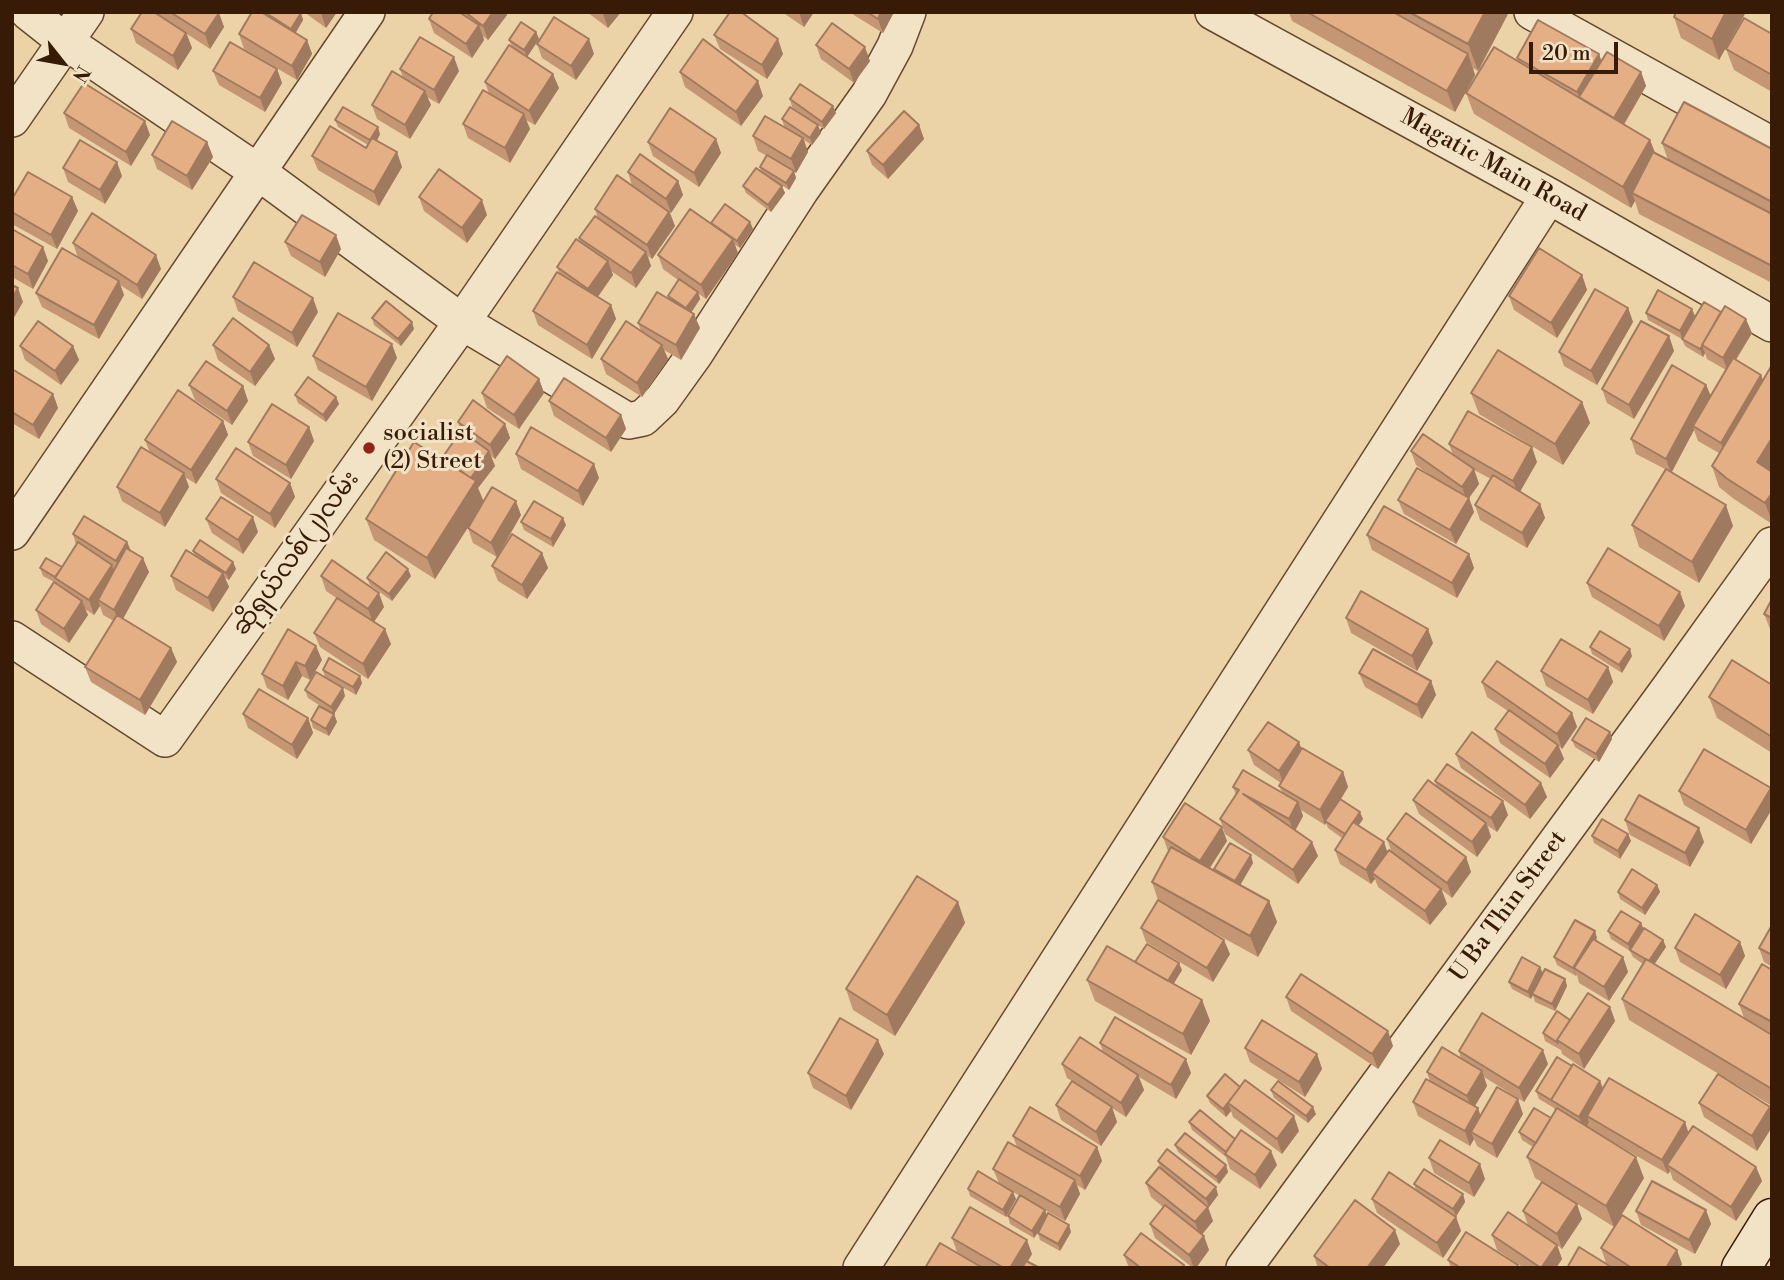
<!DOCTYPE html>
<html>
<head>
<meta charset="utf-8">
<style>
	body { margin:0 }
	#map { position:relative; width:1784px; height:1280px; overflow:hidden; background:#ebd3a7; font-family:"Libre Bodoni",serif }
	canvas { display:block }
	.frame { position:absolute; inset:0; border:14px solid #381b06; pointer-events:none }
	.north { position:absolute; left:28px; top:28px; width:70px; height:70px; -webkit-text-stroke:5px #f2e2c6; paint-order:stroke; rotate:121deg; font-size:19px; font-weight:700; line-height:28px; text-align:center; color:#381b06 }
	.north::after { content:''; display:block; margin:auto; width:24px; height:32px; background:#381b06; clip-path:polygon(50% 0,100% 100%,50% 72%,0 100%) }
	.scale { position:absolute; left:1529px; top:42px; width:89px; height:32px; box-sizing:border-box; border:4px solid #381b06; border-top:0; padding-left:9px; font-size:21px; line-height:24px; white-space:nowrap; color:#381b06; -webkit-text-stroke:5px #f2e2c6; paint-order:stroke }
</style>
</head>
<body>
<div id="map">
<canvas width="1784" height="1280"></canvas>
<div class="frame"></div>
<div class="north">N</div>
<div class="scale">20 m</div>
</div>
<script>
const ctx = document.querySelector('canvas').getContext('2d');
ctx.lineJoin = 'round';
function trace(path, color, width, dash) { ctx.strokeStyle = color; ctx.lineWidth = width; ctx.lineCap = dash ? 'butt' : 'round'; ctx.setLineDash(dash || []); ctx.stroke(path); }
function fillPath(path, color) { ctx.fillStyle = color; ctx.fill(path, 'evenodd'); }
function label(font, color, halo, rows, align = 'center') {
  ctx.font = font + ' "Libre Bodoni","Noto Sans Myanmar",serif'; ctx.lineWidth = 6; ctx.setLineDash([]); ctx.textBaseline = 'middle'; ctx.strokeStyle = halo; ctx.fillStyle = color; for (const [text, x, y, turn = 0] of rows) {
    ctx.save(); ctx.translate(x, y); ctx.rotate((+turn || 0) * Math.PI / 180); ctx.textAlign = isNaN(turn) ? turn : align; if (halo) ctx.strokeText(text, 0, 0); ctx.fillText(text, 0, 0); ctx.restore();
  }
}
const street = new Path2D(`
	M28,12L66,42L258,172L462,322L628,421L643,418L662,400L695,354L801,190L869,94L895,46L908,12
	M1213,12L1549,196L1772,324
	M1532,12L1772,145
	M12,119L86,12
	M12,532L367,12
	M12,639L165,739L462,322L675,12
	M861,1268L1549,196
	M1244,1268L1667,691L1772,545`);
const secondary = new Path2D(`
	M1741,1268L1772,1218`);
trace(street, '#65492e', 38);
trace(secondary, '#381b06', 41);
trace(street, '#f2e2c6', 35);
trace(secondary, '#f2e2c6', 38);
fillPath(new Path2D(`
	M142,12H218L224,27L210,49L187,34L192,48L178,70L136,43L131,29Z
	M304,12H337L326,28Z
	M433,12H506L507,15L488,40L483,36L484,40L472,58L434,33L429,19Z
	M587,12H621L608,28Z
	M782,12H814L804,27Z
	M849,12H894L883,33Z
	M1289,12H1509L1478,71L1473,68L1475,75L1455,112L1292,21Z
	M1676,12H1746L1719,60L1681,38L1674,17Z
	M266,13H301L303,20L295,33L307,40L312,54L297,80L244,49L239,34L266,16Z
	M536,32L539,39L527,57L559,88L535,125L526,120L530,129L510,163L468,138L463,124L489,94L485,82L512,47L509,40Z
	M1772,34V92L1734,70L1726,49Z
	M714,35L783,54L767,79L720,49Z
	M537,44L594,54L576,80L542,58Z
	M816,45L870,61L854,83L821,59Z
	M1599,54L1601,61L1641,72L1646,86L1624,125L1650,140L1655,153L1668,160L1662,143L1772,149V283L1639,214L1635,201L1631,208L1474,114L1466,93L1518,62L1517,58Z
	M277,69L282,83L265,112L219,85L213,71Z
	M400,69L459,71L439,104L427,97L431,105L410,139L377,119L372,105L403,78Z
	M680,72L763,96L741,126L685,87Z
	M790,99L836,113L824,129L792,107Z
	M64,113L150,135L131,166L69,128Z
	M782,119L821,133L812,145L804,140L808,152L796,173L794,172L796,178L789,190L780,184L785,193L771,212L746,193L743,186L761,172L760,167L767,156L758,151L753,136L784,126Z
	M335,120L380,134L377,141L402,167L379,206L318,170L312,156L366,148L368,145L338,127Z
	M919,125L924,139L888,179L872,165L867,151Z
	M716,139L721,153L699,187L653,156L648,142Z
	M207,142L213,157L192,190L157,169L152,155Z
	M63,168L122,176L105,204L68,182Z
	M628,172L678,181L683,195L671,213L670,212L675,226L652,259L648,256L651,266L636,288L611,271L613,275L598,297L611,305L616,319L592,359L538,325L533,311L559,273L557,267L581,242L579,238L598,219L595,209L632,186Z
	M72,197L78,211L57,249L12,224V199Z
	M419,197L487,215L467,243L424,211Z
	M750,222L753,229L740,248L734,244L738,253L706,299L699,294L700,299L691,312L700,328L681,360L664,350L668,359L642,397L606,374L601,359L641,331L638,323L669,299L668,296L678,280L663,269L658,255L712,225L711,223Z
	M12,229L43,247L48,261L33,289L12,277Z
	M285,242L341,249L325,277L291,256Z
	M73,243L161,269L142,299L120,285L124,295L99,339L42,307L36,293L78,258Z
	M1582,275L1587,290L1557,338L1514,310L1509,296Z
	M233,297L318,312L297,347L238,311Z
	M1628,308L1633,322L1597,385L1564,366L1559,352Z
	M1646,313L1695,316L1683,338L1752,333L1736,360L1761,375L1763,380L1772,365V524L1734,499L1719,487L1712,466L1719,453L1698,441L1694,430L1672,472L1733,526L1699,583L1639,547L1632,525L1665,469L1636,454L1631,439L1706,385L1711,396L1726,370L1707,359L1705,353L1703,357L1685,346L1682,339L1648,320Z
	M372,318L414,329L401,346L374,325Z
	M1669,336L1674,351L1634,419L1607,403L1602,389Z
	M213,345H269L275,359L255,386L218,360Z
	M20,346H73L79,360L61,385L25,360Z
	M313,356L397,358L372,401L318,370Z
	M12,369L53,394L58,408L39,439L12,423Z
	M539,379L544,393L519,429L487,408L482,393Z
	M189,385L243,386L248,401L232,425L195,400Z
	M1471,393L1582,402L1590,423L1563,465L1479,414Z
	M295,395L336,397L339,404L326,422L298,403Z
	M549,401L621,415L626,429L611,452L554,416Z
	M223,421L228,435L196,484L185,477L189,487L165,527L122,501L117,487L150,453L145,440Z
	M458,422L505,424L510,438L495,459L491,456L495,466L478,488L483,502L521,515L497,557L473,543L468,528L474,518L435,579L374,540L366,519L443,461L442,458L461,432Z
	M309,427L314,441L291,479L253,456L248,442Z
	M1449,444L1537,462L1520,492L1540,504L1545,518L1527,548L1480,520L1475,505L1491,479L1474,470L1479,484L1469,498L1474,512L1456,544L1404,514L1398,500L1430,475L1416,465L1411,451L1453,455Z
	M516,454L599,478L583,506L521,469Z
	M216,479L290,483L295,497L275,528L221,493Z
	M206,519L258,532L243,554L212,533Z
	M521,522L566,525L553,547L524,530Z
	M73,534L127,542L131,551L149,572L123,619L171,648L177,662L145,715L91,682L85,667L114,621L103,615L100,606L94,615L85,609L88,615L69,643L41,624L36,610L54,582L43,576L40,568L62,567L76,545Z
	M1367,535L1469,554L1474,568L1457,598L1372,550Z
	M193,551L233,562L236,569L229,580L225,578L229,587L213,612L176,590L171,576L195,556Z
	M542,553L548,568L527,599L498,581L492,566Z
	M321,576L384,607L374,622L391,644L368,679L320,647L314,633L338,599L326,591Z
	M411,576L392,601L370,585L367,578Z
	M1587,583L1685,606L1664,641L1592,597Z
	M1772,599V634L1764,614Z
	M1346,618L1433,643L1417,671L1351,633Z
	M288,629L322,660L310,680L302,676L288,700L267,688L262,674Z
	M1590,647L1632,656L1622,673L1592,654Z
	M1608,667L1613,682L1593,714L1546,686L1541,671Z
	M323,670L362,683L356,695L325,677Z
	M1359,673L1431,681L1436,695L1422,719L1365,687Z
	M1482,682L1572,713L1577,727L1562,749L1559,746L1564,759L1550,778L1500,743L1495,729L1508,711L1487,697Z
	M1772,685V753L1717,718L1709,697Z
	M305,690L345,696L334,714L337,722L329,736L313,728L311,720L333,714L308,698Z
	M243,714L308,718L313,733L297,759L248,728Z
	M1610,732L1612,739L1599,762L1575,747L1572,740Z
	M1299,742L1301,749L1343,772L1348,787L1341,799L1363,819L1358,826L1384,842L1387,852L1392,853L1387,839L1466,857L1471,872L1452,898L1442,890L1447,904L1430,925L1378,887L1375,879L1371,884L1340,864L1335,850L1342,838L1328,828L1326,823L1325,825L1301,810L1303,816L1295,830L1318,856L1298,884L1225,834L1220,819L1236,795L1233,787L1282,792L1279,786L1281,783L1254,765L1248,750Z
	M1456,754L1541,783L1547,797L1530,819L1461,768Z
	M1435,781L1508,815L1497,832L1488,826L1491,837L1477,857L1419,814L1413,800L1437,787Z
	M1771,788L1772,809L1751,844L1684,805L1679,791Z
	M1625,820L1704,842L1690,867L1630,835Z
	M1628,834L1631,841L1620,859L1594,843L1592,836Z
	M1163,837L1227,841L1210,868L1215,871L1214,869L1253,863L1240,885L1269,901L1277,922L1258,957L1200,925L1230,954L1213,982L1146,942L1141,928L1158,900L1152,882L1168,851Z
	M1657,885L1660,892L1645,915L1620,899L1618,892Z
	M958,902L965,923L895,1036L853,1010L846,989Z
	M1772,925V967L1764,962L1759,948Z
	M1643,929L1663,940L1666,947L1654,965L1772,1035V1106L1629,1020L1622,999L1643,964L1633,957L1630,951L1611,939L1608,931Z
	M1597,938L1596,940L1623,957L1628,972L1609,1001L1579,983L1577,975L1576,976L1557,965L1554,957Z
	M1740,942L1745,956L1726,989L1680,962L1675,948Z
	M1135,962L1182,970L1173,984L1202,1000L1210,1021L1191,1055L1095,1001L1087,980Z
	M1540,967L1543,974L1565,979L1567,986L1555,1011L1535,1002L1533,995L1531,999L1512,989L1509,982Z
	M1772,970V1034L1744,1018L1739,1004Z
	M1286,997L1393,1046L1378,1069L1291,1011Z
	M1610,1007L1615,1021L1584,1069L1562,1054L1561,1050L1545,1041L1543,1033L1570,1020Z
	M1100,1043L1191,1073L1176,1099L1139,1077L1144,1090L1126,1117L1112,1108L1117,1122L1101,1146L1061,1120L1056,1105L1072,1081L1067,1078L1062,1064L1103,1052Z
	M1245,1048L1317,1054L1322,1069L1305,1097L1250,1062Z
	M1459,1051L1548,1064L1524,1102L1484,1077L1487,1086L1474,1106L1481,1116L1523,1114L1497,1158L1477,1146L1474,1139L1470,1146L1418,1116L1413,1102L1430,1082L1427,1072L1461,1059Z
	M884,1054L851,1110L813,1088L808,1073Z
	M1240,1087L1299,1131L1282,1154L1233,1117L1231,1111L1226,1117L1210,1103L1207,1096Z
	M1603,1088L1756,1167L1762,1181L1736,1221L1673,1180L1670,1171L1668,1174L1611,1141L1644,1178L1614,1227L1560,1193L1582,1219L1562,1249L1557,1245L1562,1259L1556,1268H1524L1497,1250L1492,1235L1528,1225L1523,1211L1542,1182L1535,1178L1527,1157L1533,1147L1522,1140L1519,1132L1551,1118L1555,1112L1554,1108L1539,1099L1536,1091Z
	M1271,1090L1316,1114L1308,1123L1274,1098Z
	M1699,1103L1770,1107L1772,1112V1127L1757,1151L1704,1117Z
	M1189,1122L1235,1139L1277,1165L1260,1189L1230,1169L1226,1157L1192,1130Z
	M1013,1136L1097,1147L1102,1161L1085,1190L1077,1185L1080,1194L1065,1221L1034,1204L1045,1210L1047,1216L1071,1232L1060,1251L1040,1240L1038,1233L1034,1238L1010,1224L1008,1216L1020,1196L1001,1185L1016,1199L1006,1217L970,1196L968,1189L999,1183L993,1169L1017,1147Z
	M1175,1145L1226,1165L1228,1172L1219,1184L1178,1152Z
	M1429,1158L1485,1179L1474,1197L1434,1173Z
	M1158,1161L1218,1195L1209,1207L1178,1182L1213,1221L1202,1234L1209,1250L1196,1268H1193L1155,1238L1150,1224L1163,1207L1151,1197L1146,1183L1160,1167Z
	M1414,1184L1463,1194L1465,1202L1456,1217L1461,1231L1443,1258L1377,1213L1372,1199L1416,1190Z
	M1706,1210L1711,1224L1695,1254L1641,1225L1636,1211Z
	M952,1238L1032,1254L1028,1261L1040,1268H984L957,1252Z
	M1400,1244L1383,1268H1318L1314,1256Z
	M1601,1248L1682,1264L1680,1268H1614L1606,1263Z
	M1124,1255L1184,1265L1185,1268H1129Z
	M1448,1260L1518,1265L1519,1268H1451Z`), '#c59673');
fillPath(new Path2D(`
	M322,12H337L326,28L321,13Z
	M493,12H506L507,15L488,40L483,26Z
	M605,12H621L608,28L603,14Z
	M799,12H814L804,27Z
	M881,12H894L883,33L878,19Z
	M1485,12H1509L1478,71L1468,44Z
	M1726,12H1746L1719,60L1712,39Z
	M219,13L224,27L210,49L205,34Z
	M301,13L303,20L294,36L291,29Z
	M479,25L484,40L472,58L466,44Z
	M536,32L539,39L527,57L524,50Z
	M186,33L192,48L178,70L173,56Z
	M589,39L594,54L576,80L571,66Z
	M778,39L783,54L767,79L762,65Z
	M307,40L312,54L297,80L292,66Z
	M865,47L870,61L854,83L849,69Z
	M1468,54L1475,75L1455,112L1447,91Z
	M1599,54L1604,68L1579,97L1577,92Z
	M454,57L459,71L439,104L434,90Z
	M277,69L282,83L265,112L260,98Z
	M1641,72L1646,86L1619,132L1614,118Z
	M553,74L559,88L535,125L529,111Z
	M758,81L763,96L741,126L736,112Z
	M425,91L431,105L410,139L405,125Z
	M833,106L836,113L824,129L822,122Z
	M524,114L530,129L510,163L505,148Z
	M145,121L150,135L131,166L126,152Z
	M818,125L821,133L812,145L810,138Z
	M919,125L924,139L888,179L883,165Z
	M378,127L380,134L373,148L370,140Z
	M803,138L808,152L796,173L791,159Z
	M716,139L721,153L699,187L694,173Z
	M1650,140L1658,161L1632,193L1635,201L1631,208L1623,187Z
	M207,142L213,157L192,190L187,176Z
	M397,152L402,167L379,206L374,192Z
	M117,162L122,176L105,204L100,190Z
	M794,171L796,178L789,190L786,183Z
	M678,181L683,195L671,213L666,199Z
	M782,186L785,193L771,212L768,205Z
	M72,197L78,211L57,249L51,235Z
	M482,200L487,215L467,243L462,228Z
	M669,212L675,226L652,259L647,245Z
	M750,222L753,229L740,248L737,241Z
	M336,235L341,249L325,277L320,262Z
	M733,239L738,253L706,299L701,285Z
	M43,247L48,261L33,289L28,274Z
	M646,252L651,266L636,288L631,273Z
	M156,255L161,269L142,299L137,285Z
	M608,261L613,275L593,303L588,289Z
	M1582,275L1587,290L1557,338L1551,323Z
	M119,281L124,295L99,339L94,325Z
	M18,288L23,302L12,321V298Z
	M698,292L700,299L689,316L686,308Z
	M313,298L318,312L297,347L292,333Z
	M611,305L616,319L592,359L587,345Z
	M1628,308L1633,322L1597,385L1591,371Z
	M1692,309L1695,316L1682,339L1680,331Z
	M694,314L700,328L681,360L676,345Z
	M1746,319L1752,333L1728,372L1723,358Z
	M412,322L414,329L401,346L398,339Z
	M1669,336L1674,351L1634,419L1629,405Z
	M392,344L397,358L372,401L366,387Z
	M269,345L275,359L255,386L250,372Z
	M662,345L668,359L642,397L637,383Z
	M73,346L79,360L61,385L55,371Z
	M1702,346L1705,353L1703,357L1700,349Z
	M1761,375L1766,389L1727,457L1721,443Z
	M539,379L544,393L519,429L514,415Z
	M1706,385L1712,399L1693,426L1694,430L1671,473L1666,459Z
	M243,386L248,401L232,425L227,411Z
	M53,394L58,408L39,439L33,425Z
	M336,397L339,404L326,422L323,415Z
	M1582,402L1590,423L1563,465L1555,444Z
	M621,415L626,429L611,452L606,438Z
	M223,421L228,435L196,484L191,470Z
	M505,424L510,438L495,459L490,445Z
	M309,427L314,441L291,479L286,465Z
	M1772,438V472L1757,462Z
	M1532,447L1537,462L1518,495L1513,481Z
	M489,451L495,466L478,488L484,502L435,579L427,558L471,478Z
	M594,464L599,478L583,506L578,491Z
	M1474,469L1479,484L1469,498L1474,512L1456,544L1450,530L1467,501L1462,487Z
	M184,473L189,487L165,527L160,513Z
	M290,483L295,497L275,528L270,514Z
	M1772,493V522L1765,503Z
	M516,501L521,515L497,557L491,543Z
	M1540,504L1545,518L1527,548L1522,533Z
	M1726,505L1733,526L1699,583L1692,562Z
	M253,517L258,532L243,554L238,540Z
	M563,518L566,525L553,547L551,539Z
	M127,542L133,556L121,575L116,561Z
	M542,553L548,568L527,599L522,585Z
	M1469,554L1474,568L1457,598L1452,583Z
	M143,558L149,572L120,624L114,610Z
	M233,562L236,569L229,580L226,573Z
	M112,565L117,579L98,600L100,606L94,615L89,600Z
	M408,569L411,576L392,601L389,594Z
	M223,573L229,587L213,612L208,598Z
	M1680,592L1685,606L1664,641L1659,626Z
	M379,593L384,607L373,623L368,609Z
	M82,601L88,615L69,643L64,629Z
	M385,629L391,644L368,679L363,664Z
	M1428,629L1433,643L1417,671L1412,656Z
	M316,646L322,660L310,680L305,666Z
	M171,648L177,662L145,715L140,700Z
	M1630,649L1632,656L1622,673L1619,665Z
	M296,662L302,676L288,700L283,686Z
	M1608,667L1613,682L1593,714L1588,700Z
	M360,676L362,683L356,695L353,687Z
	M1431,681L1436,695L1422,719L1417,705Z
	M343,688L345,696L334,714L331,707Z
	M1572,713L1577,727L1562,749L1557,734Z
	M334,714L337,722L329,736L326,729Z
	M308,718L313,733L297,759L292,745Z
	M1610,732L1612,739L1599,762L1596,754Z
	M1299,742L1304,756L1284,786L1279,771Z
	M1558,745L1564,759L1550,778L1545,764Z
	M1343,772L1348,787L1327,822L1325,821L1326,823L1325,825L1320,810Z
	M1541,783L1547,797L1530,819L1525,805Z
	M1771,788L1772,809L1751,844L1746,830Z
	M1503,801L1508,815L1497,832L1491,818Z
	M1298,802L1303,816L1294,833L1289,819Z
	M1360,812L1363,819L1348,841L1345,834Z
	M1486,823L1491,837L1477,857L1472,842Z
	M1222,827L1227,841L1205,875L1200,861Z
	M1699,828L1704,842L1690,867L1685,853Z
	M1628,834L1631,841L1620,859L1618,851Z
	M1312,842L1318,856L1298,884L1293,870Z
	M1384,842L1389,857L1372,873L1375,879L1371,884L1366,870Z
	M1251,855L1253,863L1238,889L1235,881Z
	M1466,857L1471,872L1452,898L1447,883Z
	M1657,885L1660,892L1645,915L1642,908Z
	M1441,889L1447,904L1430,925L1425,911Z
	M1269,901L1277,922L1258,957L1250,936Z
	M958,902L965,923L895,1036L887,1015Z
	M1641,923L1644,930L1630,951L1628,944Z
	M1595,931L1597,938L1579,971L1574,968L1576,976L1573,968Z
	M1224,940L1230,954L1213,982L1207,968Z
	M1663,940L1666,947L1651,969L1649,962Z
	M1740,942L1745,956L1726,989L1720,975Z
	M1623,957L1628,972L1609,1001L1604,987Z
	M1179,963L1182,970L1170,990L1167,982Z
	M1540,967L1543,974L1531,999L1528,992Z
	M1565,979L1567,986L1555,1011L1552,1004Z
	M1202,1000L1210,1021L1191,1055L1183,1034Z
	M1610,1007L1615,1021L1584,1069L1579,1054Z
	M1388,1031L1393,1046L1378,1069L1372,1054Z
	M878,1040L884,1054L851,1110L846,1096Z
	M1543,1050L1548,1064L1524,1102L1519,1088Z
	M1317,1054L1322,1069L1305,1097L1299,1082Z
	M1186,1059L1191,1073L1176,1099L1171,1085Z
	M1482,1071L1487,1086L1472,1111L1467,1096Z
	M1138,1075L1144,1090L1126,1117L1121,1103Z
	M1600,1081L1606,1095L1587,1116L1589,1122L1584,1131L1579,1117Z
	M1518,1099L1523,1114L1497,1158L1492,1144Z
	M1228,1103L1231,1111L1226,1117L1223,1109Z
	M1112,1107L1117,1122L1101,1146L1096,1132Z
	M1313,1107L1316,1114L1308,1123L1306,1116Z
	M1770,1107L1772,1112V1127L1757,1151L1752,1136Z
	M1478,1108L1483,1123L1471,1132L1474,1139L1470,1146L1465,1131Z
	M1294,1116L1299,1131L1282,1154L1277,1139Z
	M1685,1122L1690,1137L1667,1165L1670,1171L1668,1174L1662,1160Z
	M1097,1147L1102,1161L1085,1190L1080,1176Z
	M1271,1151L1277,1165L1260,1189L1255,1175Z
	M1636,1157L1644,1178L1614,1227L1606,1206Z
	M1480,1164L1485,1179L1474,1197L1469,1183Z
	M1226,1165L1228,1172L1219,1184L1216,1177Z
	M1756,1167L1762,1181L1736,1221L1731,1207Z
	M1075,1180L1080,1194L1065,1221L1060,1207Z
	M1216,1187L1218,1195L1209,1207L1206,1199Z
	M1013,1192L1016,1199L1006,1217L1003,1210Z
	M1463,1194L1465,1202L1456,1216L1453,1209Z
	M1577,1204L1582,1219L1562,1249L1557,1234Z
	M1208,1207L1213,1221L1200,1237L1195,1222Z
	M1045,1210L1047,1217L1034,1238L1032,1231Z
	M1706,1210L1711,1224L1695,1254L1689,1240Z
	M1456,1217L1461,1231L1443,1258L1437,1243Z
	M1069,1225L1071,1232L1060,1251L1058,1244Z
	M1395,1230L1400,1244L1383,1268H1367Z
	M1204,1236L1209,1250L1196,1268H1194L1189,1255Z
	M1027,1240L1032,1254L1024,1268H1010Z
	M1557,1245L1562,1259L1556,1268H1541Z
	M1677,1250L1682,1264L1680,1268H1666Z`), '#a07a5e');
const building = new Path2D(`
	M142,12H154L186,33L173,56L131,29Z
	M170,12H218L219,13L205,34Z
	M252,12H261L307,40L292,66L239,34Z
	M266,12H300L301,13L291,29L266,13Z
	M433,12H459L479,25L466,44L429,19Z
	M465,12H493L483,26Z
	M730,12H741L778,39L762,65L714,35Z
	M867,12H881L878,19Z
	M1307,12H1393L1468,54L1447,91Z
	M1409,12H1485L1468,44Z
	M1676,12H1726L1712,39L1674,17Z
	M554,17L589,39L571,66L537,44Z
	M1744,18L1772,34V75L1726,49Z
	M1538,20L1599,54L1577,92L1517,58Z
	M521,22L536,32L524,50L509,40Z
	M832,23L865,47L849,69L816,45Z
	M420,37L454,57L434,90L400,69Z
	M703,39L758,81L736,112L680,72Z
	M230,42L277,69L260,98L213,71Z
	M509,45L553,74L529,111L485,82Z
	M1494,47L1650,140L1623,187L1466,93Z
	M1607,52L1641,72L1614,118L1579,97Z
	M392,71L425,91L405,125L372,105Z
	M84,83L145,121L126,152L64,113Z
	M800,84L833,106L822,122L790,99Z
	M483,90L524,114L505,148L463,124Z
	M1684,102L1772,149V202L1662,143Z
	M343,107L378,127L370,140L335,120Z
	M790,107L818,125L810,138L782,119Z
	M670,108L716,139L694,173L648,142Z
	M904,111L919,125L883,165L867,151Z
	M765,116L803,138L791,159L753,136Z
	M172,121L207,142L187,176L152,155Z
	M330,126L366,148L372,138L397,152L374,192L312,156Z
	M80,140L117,162L100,190L63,168Z
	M1653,152L1772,214V266L1632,193Z
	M640,154L678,181L666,199L628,172Z
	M767,155L794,171L786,183L760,167Z
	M756,168L782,186L768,205L743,186Z
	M439,169L482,200L462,228L419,197Z
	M28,172L72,197L51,235L12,212V199Z
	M617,175L669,212L647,245L595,209Z
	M725,204L750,222L737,241L711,223Z
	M690,209L733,239L701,285L658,255Z
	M92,213L156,255L137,285L73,243Z
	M302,215L336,235L320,262L285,242Z
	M595,216L646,252L631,273L579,238Z
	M12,229L43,247L28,274L12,265Z
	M576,239L608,261L588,289L557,267Z
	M62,248L119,281L94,325L36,293Z
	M1539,248L1582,275L1551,323L1509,296Z
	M254,262L313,298L292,333L233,297Z
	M557,272L611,305L587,345L533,311Z
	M679,279L698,292L686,308L668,296Z
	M12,285L18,288L12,298Z
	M1595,289L1628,308L1591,371L1559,352Z
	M1658,290L1692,309L1680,331L1646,313Z
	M657,292L694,314L676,345L638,323Z
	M386,301L412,322L398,339L372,318Z
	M1704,302L1721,312L1702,345H1703L1700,349L1682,339Z
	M1725,306L1746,319L1723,358L1702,345Z
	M338,313L392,344L366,387L313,356Z
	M233,318L269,345L250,372L213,345Z
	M38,321L73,346L55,371L20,346Z
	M626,321L662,345L637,383L601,359Z
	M1641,321L1669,336L1629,405L1602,389Z
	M1498,350L1582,402L1555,444L1471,393Z
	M507,356L539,379L514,415L482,393Z
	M1733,358L1761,375L1721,443L1693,426Z
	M206,361L243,386L227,411L189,385Z
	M1672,365L1706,385L1666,459L1631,439Z
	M1772,365V438L1757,462L1772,472V493L1765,503L1726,478L1712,466Z
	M12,369L53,394L33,425L12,412Z
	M308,377L336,397L323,415L295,395Z
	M564,378L621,415L606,438L549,401Z
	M178,390L223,421L191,470L145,440Z
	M473,400L505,424L490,445L458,422Z
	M272,404L309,427L286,465L248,442Z
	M1468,411L1532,447L1513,481L1449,444Z
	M531,427L594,464L578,491L516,454Z
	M461,431L489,451L471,478L442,458Z
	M1423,434L1474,469L1462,487L1411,451Z
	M414,442L476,481L427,558L366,519Z
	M141,447L184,473L160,513L117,487Z
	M236,448L290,483L270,514L216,479Z
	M1417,468L1469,498L1450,530L1398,500Z
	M1666,469L1726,505L1692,562L1632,525Z
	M1493,475L1540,504L1522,533L1475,505Z
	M492,487L516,501L491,543L468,528Z
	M221,497L253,517L238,540L206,519Z
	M534,501L563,518L551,539L521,522Z
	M1384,506L1469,554L1452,583L1367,535Z
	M84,516L127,542L116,561L73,534Z
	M512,534L542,553L522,585L492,566Z
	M200,540L233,562L226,573L193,551Z
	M78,542L112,565L89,600L55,578Z
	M126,548L143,558L114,610L98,600Z
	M1608,548L1680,592L1659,626L1587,583Z
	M186,550L223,573L208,598L171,576Z
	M386,552L408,569L389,594L367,578Z
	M46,558L62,567L55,577L40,568Z
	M332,560L379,593L368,609L321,576Z
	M54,582L82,601L64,629L36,610Z
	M1361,591L1428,629L1412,656L1346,618Z
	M337,598L385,629L363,664L314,633Z
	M1772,599V618L1764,614Z
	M117,615L171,648L140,700L85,667Z
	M288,629L316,646L305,666L296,662L283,686L262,674Z
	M1600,631L1630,649L1619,665L1590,647Z
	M1561,639L1608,667L1588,700L1541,671Z
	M1373,649L1431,681L1417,705L1359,673Z
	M329,658L360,676L353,687L323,670Z
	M1732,660L1772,685V737L1709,697Z
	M1497,661L1572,713L1557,734L1482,682Z
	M316,672L343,688L331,707L305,690Z
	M259,689L308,718L292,745L243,714Z
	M319,706L334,714L326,729L311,720Z
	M1509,710L1558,745L1545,764L1495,729Z
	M1586,718L1610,732L1596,754L1572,740Z
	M1268,722L1299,742L1279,771L1248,750Z
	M1472,732L1541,783L1525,805L1456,754Z
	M1302,748L1343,772L1320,810L1279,786Z
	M1704,749L1771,788L1746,830L1679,791Z
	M1447,764L1503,801L1491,818L1435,781Z
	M1243,770L1298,802L1289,819L1243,794L1312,842L1293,870L1220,819L1239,790L1233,787Z
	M1428,780L1486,823L1472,842L1413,800Z
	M1639,795L1699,828L1685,853L1625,820Z
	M1340,799L1360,812L1345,834L1325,821Z
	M1185,803L1222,827L1200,861L1163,837Z
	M1406,813L1466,857L1447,883L1387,839Z
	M1602,819L1628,834L1618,851L1592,836Z
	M1353,822L1384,842L1366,870L1335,850Z
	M1230,843L1251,855L1235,881L1214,869Z
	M1171,847L1269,901L1250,936L1152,882Z
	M1389,850L1441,889L1425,911L1372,873Z
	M1632,869L1657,885L1642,908L1618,892Z
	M917,876L958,902L887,1015L846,989Z
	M1158,900L1224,940L1207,968L1141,928Z
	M1621,911L1641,923L1628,944L1608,931Z
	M1695,914L1740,942L1720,975L1675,948Z
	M1575,920L1595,931L1573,968L1554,957Z
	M1772,925V955L1759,948Z
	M1644,928L1663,940L1649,961L1630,950Z
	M1593,939L1623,957L1604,987L1574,968Z
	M1147,944L1179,963L1168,981L1135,962Z
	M1107,946L1202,1000L1183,1034L1087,980Z
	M1522,957L1540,967L1528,992L1509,982Z
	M1646,959L1772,1035V1089L1622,999Z
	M1762,964L1772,970V1022L1739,1004Z
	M1545,969L1565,979L1552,1004L1532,994Z
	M1301,974L1388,1031L1372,1054L1286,997Z
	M1588,993L1610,1007L1579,1054L1557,1040Z
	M1557,1011L1570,1020L1557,1040L1558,1043L1543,1033Z
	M1482,1013L1543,1050L1519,1088L1459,1051Z
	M1115,1017L1186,1059L1171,1085L1100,1043Z
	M840,1018L878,1040L846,1096L808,1073Z
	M1262,1020L1317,1054L1299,1082L1245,1048Z
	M1080,1037L1138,1075L1121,1103L1062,1064Z
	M1442,1047L1482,1071L1467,1096L1427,1072Z
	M1557,1057L1572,1066L1551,1100L1536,1091Z
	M1573,1064L1600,1081L1579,1117L1551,1100Z
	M1225,1074L1240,1087L1223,1109L1207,1096Z
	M1718,1074L1770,1107L1752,1136L1699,1103Z
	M1609,1078L1685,1122L1662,1160L1587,1116Z
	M1426,1079L1478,1108L1465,1131L1413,1102Z
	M1245,1080L1294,1116L1277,1139L1228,1103Z
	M1072,1081L1112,1107L1096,1132L1056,1105Z
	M1278,1081L1313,1107L1306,1116L1271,1090Z
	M1497,1087L1518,1099L1492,1144L1471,1132Z
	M1030,1107L1097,1147L1080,1176L1013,1136Z
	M1534,1108L1551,1118L1536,1143L1519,1132Z
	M1557,1108L1636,1157L1606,1206L1527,1157Z
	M1200,1110L1235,1139L1226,1152L1189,1122Z
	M1693,1126L1756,1167L1731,1207L1667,1165Z
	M1241,1130L1271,1151L1255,1175L1225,1154Z
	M1185,1133L1226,1165L1216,1177L1175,1145Z
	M1440,1140L1480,1164L1469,1183L1429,1158Z
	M1008,1142L1075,1180L1060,1207L993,1169Z
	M1167,1149L1216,1187L1206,1199L1158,1161Z
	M1159,1167L1208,1207L1195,1222L1146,1183Z
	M1424,1169L1463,1194L1453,1209L1414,1184Z
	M978,1171L1013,1192L1003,1210L968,1189Z
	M1389,1172L1456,1217L1437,1243L1372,1199Z
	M1652,1181L1706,1210L1689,1240L1636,1211Z
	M1542,1182L1577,1204L1557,1234L1523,1211Z
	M1020,1195L1045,1210L1032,1231L1008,1216Z
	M1355,1200L1395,1230L1367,1268H1330L1314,1256Z
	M1165,1205L1204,1236L1189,1255L1150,1224Z
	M970,1207L1027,1240L1010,1268H1004L952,1238Z
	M1508,1212L1557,1245L1541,1268L1492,1235Z
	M1048,1213L1069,1225L1058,1244L1038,1233Z
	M1622,1215L1677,1250L1666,1268H1632L1601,1248Z
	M1466,1232L1518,1265L1516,1268H1461L1448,1260Z
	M1141,1233L1184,1265L1182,1268H1141L1124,1255Z
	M940,1243L983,1268H925Z
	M1579,1247L1613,1268H1567Z
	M1026,1261L1040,1268H1022Z`);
fillPath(building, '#e5af86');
trace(building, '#a07a5e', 2);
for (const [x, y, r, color] of [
	[369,448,7,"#8f2418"]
]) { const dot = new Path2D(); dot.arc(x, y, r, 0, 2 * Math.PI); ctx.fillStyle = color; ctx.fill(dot); trace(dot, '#f2e2c6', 2.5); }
label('24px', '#381b06', '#f2e2c6', [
	["Magatic Main Road",1493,166,29],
	["ဆိုရှယ်လစ်(၂)လမ်း",297,554,-54],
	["U Ba Thin Street",1509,907,-54]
]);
label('24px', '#381b06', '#f2e2c6', [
	["socialist",383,434],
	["(2) Street",383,462]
], 'left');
</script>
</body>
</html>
